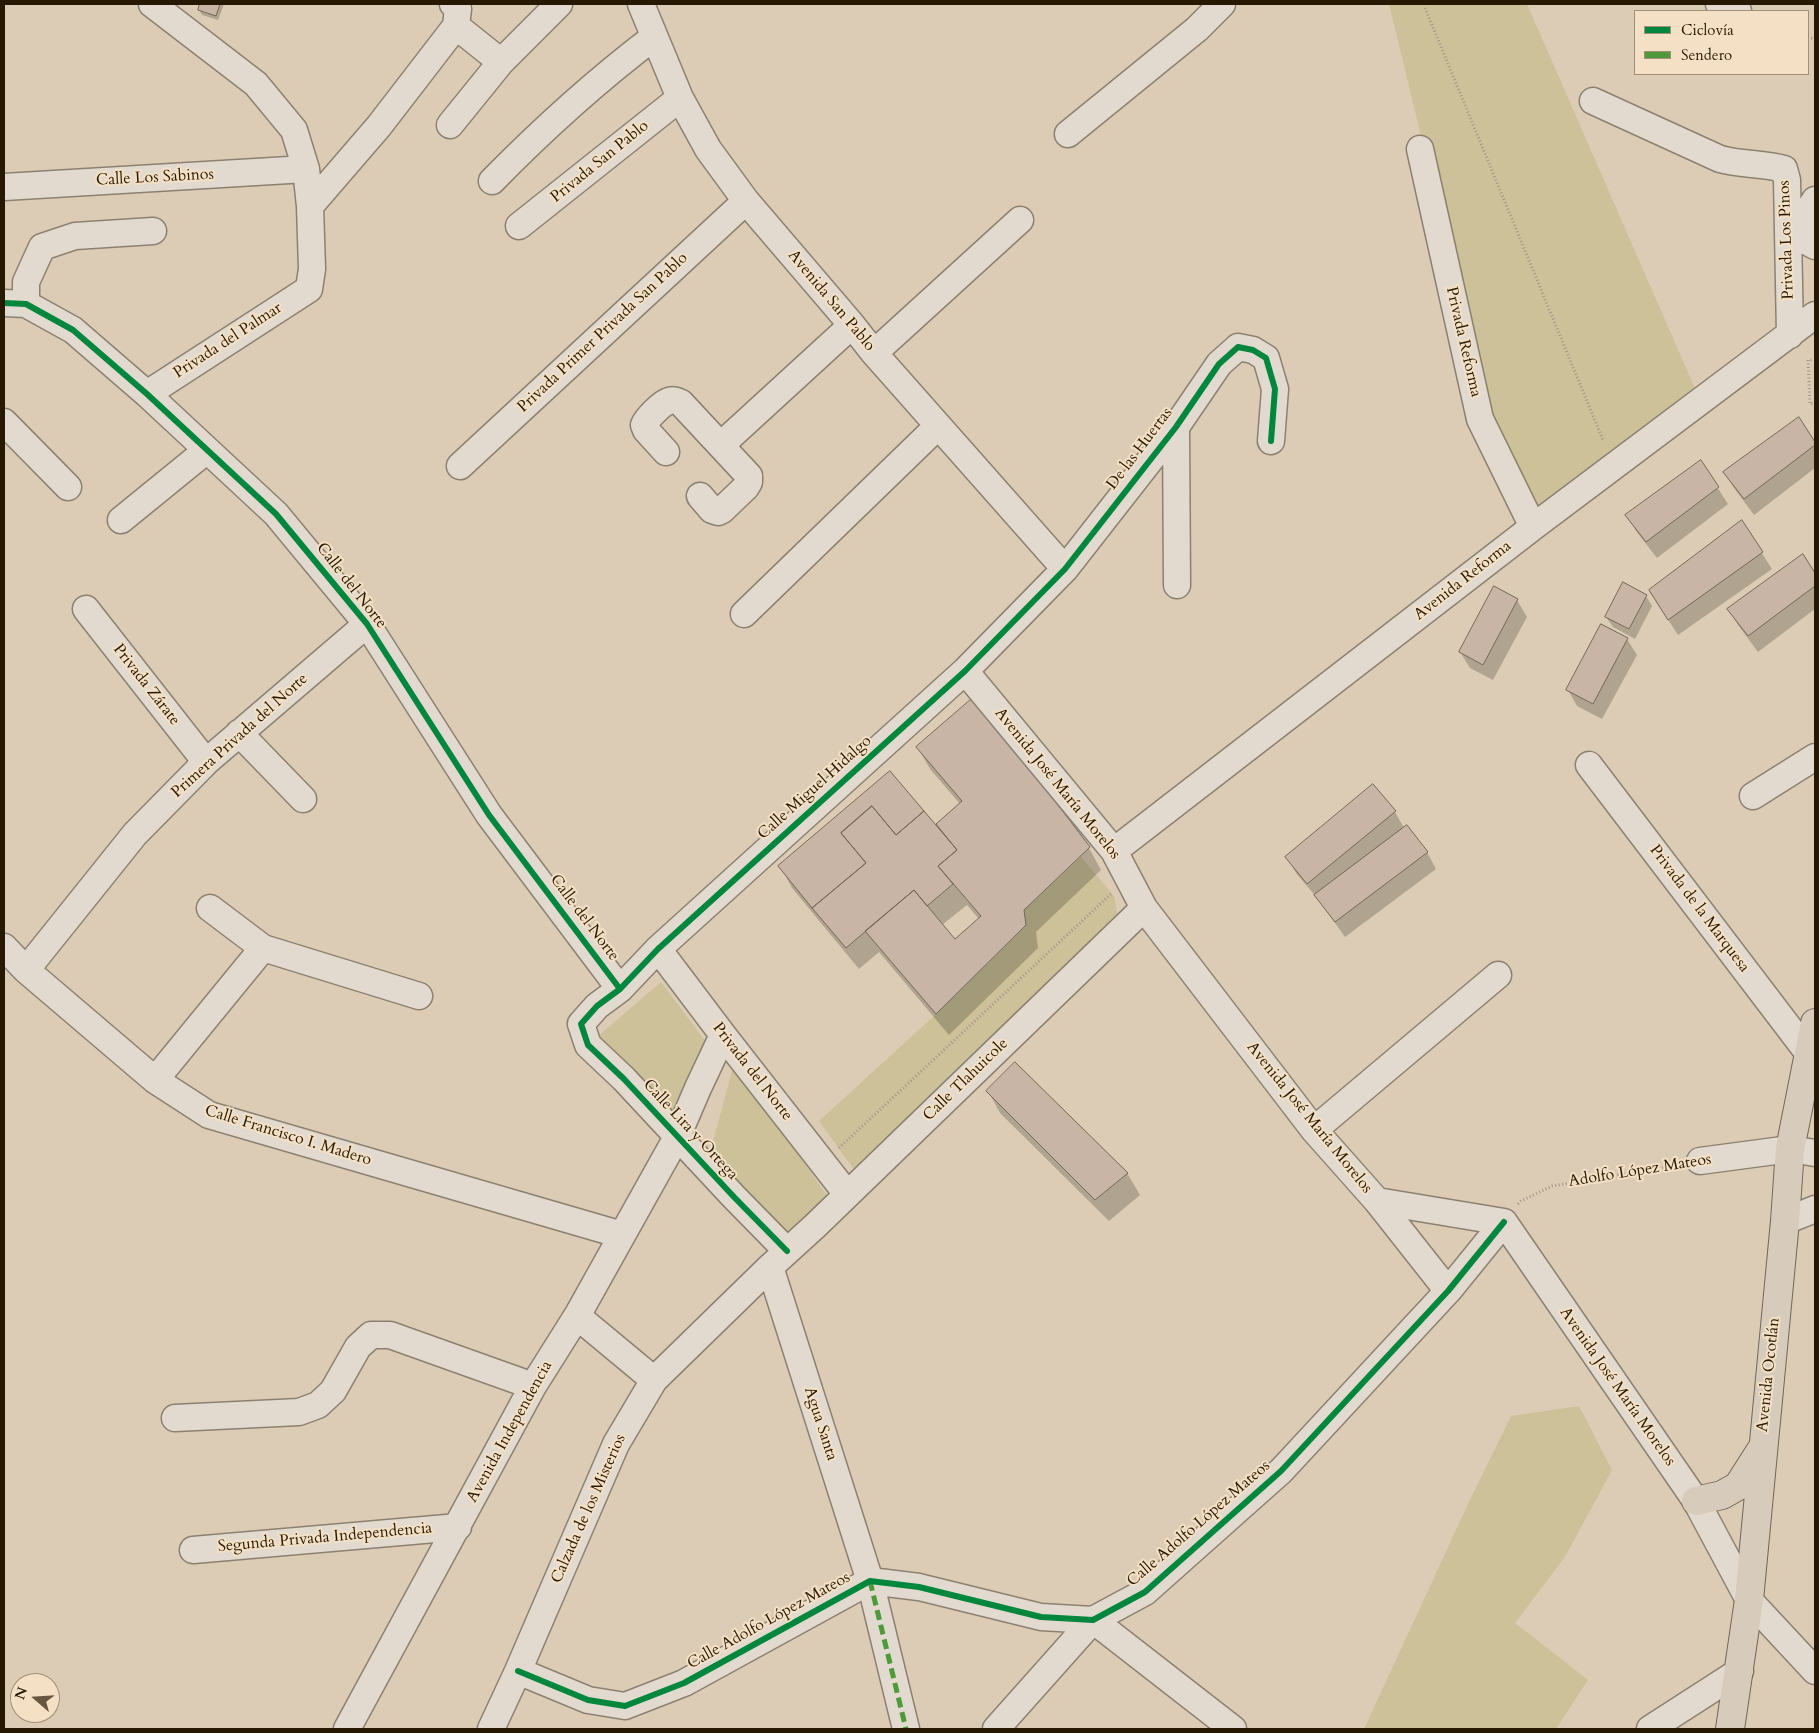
<!DOCTYPE html>
<html>
<head>
<meta charset="utf-8">
<style>
	body { margin:0 }
	#map { position:relative; width:1819px; height:1733px; overflow:hidden; background:#ddccb5; font-family:Cardo,serif }
	canvas { display:block }
	.frame { position:absolute; inset:0; border:5px solid #271802; pointer-events:none }
	.legend { position:absolute; left:1634px; top:10px; width:175px; height:65px; box-sizing:border-box; background:#f4e0c4; border:1px solid #a29076; margin:0; padding:6px 9px; list-style:none; font-size:15px; color:#271802 }
	.legend li { display:flex; align-items:center; gap:10px; height:25px }
	.legend b { width:25px; border:1px solid #a29076 }
	.north { position:absolute; left:10px; top:1673px; width:50px; height:50px; box-sizing:border-box; background:#f4e0c4; border:1px solid #a29076; border-radius:50%; rotate:289deg; font-size:14px; font-weight:700; line-height:20px; text-align:center; color:#271802 }
	.north::after { content:''; display:block; margin:auto; width:18px; height:22px; background:#675741; clip-path:polygon(50% 0,100% 100%,50% 72%,0 100%) }
</style>
</head>
<body>
<div id="map">
<canvas width="1819" height="1733"></canvas>
<div class="frame"></div>
<ul class="legend">
<li><b style="height:6px;background:#00873e"></b>Ciclovía</li>
<li><b style="height:6px;background:#4e9939"></b>Sendero</li>
</ul>
<div class="north">N</div>
</div>
<script>
const ctx = document.querySelector('canvas').getContext('2d');
ctx.lineJoin = 'round';
function fillPath(path, color) { ctx.fillStyle = color; ctx.fill(path, 'evenodd'); }
function trace(path, color, width, dash) { ctx.strokeStyle = color; ctx.lineWidth = width; ctx.lineCap = dash ? 'butt' : 'round'; ctx.setLineDash(dash || []); ctx.stroke(path); }
function label(font, color, halo, rows, align = 'center') {
  ctx.font = font + ' Cardo,serif'; ctx.lineWidth = 4; ctx.setLineDash([]); ctx.textBaseline = 'middle'; ctx.strokeStyle = halo; ctx.fillStyle = color; for (const [text, x, y, turn = 0] of rows) {
    ctx.save(); ctx.translate(x, y); ctx.rotate((+turn || 0) * Math.PI / 180); ctx.textAlign = isNaN(turn) ? turn : align; if (halo) ctx.strokeText(text, 0, 0); ctx.fillText(text, 0, 0); ctx.restore();
  }
}
fillPath(new Path2D(`
	M1389,4H1527L1697,393L1534,515L1490,420Z
	M1081,857L1114,896L1119,923L858,1175L819,1121L936,1014L1026,926L1024,910Z
	M661,982L709,1046L673,1123L597,1037Z
	M735,1060L831,1202L788,1247L712,1145Z
	M1579,1406L1612,1470L1565,1557L1515,1623L1588,1680L1556,1729H1364L1468,1504L1511,1416Z`), '#ccc198');
fillPath(new Path2D(`
	M201,4H224L218,20L202,15L199,10Z
	M1798,419L1815,445V468L1754,515L1734,488L1724,472Z
	M1701,462L1728,504L1657,558L1636,531L1627,515Z
	M1742,522L1772,569L1678,635L1660,607Z
	M1803,556L1815,576V609L1758,652L1738,625L1728,609Z
	M1495,588L1517,600L1527,617L1493,680L1470,668L1460,652Z
	M1646,596L1652,606L1635,639L1613,627L1606,617Z
	M1627,639L1637,655L1602,719L1577,706L1568,690Z
	M918,748L1089,848L1101,870L1036,932L1038,948L949,1035L879,952L859,969L792,888L780,866L936,826L960,804L930,769ZM967,905L979,919L955,940L942,925Z
	M1395,812L1404,828L1427,852L1436,869L1345,937L1318,899L1296,873L1287,857Z
	M988,1091L1127,1173L1140,1195L1109,1221L1000,1113Z`), '#0003');
const building = new Path2D(`
	M200,4H220L216,16L198,10Z
	M1799,417L1815,442V445L1744,499L1723,472Z
	M1701,460L1719,487L1646,542L1625,515Z
	M1742,520L1763,552L1668,620L1649,590Z
	M1803,554L1815,573V586L1748,636L1727,609Z
	M1623,582L1647,595L1629,629L1605,617Z
	M1494,586L1518,599L1483,665L1459,652Z
	M1601,624L1628,638L1593,704L1566,690Z
	M975,696L1090,847L1024,910L1026,925L936,1014L865,931L914,890L955,939L981,916L938,866L957,850L936,824L962,801L916,747Z
	M890,771L924,811L896,835L872,806L841,833L866,863L812,908L778,866Z
	M1373,784L1396,811L1307,884L1285,857Z
	M872,806L896,835L924,811L957,850L938,866L953,884L927,906L914,890L846,948L812,908L866,863L841,833Z
	M1407,825L1428,852L1335,922L1314,895Z
	M1015,1062L1128,1173L1095,1200L986,1091Z`);
fillPath(building, '#c8b5a6');
trace(building, '#726859', 1);
const minor = new Path2D(`
	M641,4L680,98L708,149L746,201L852,325L874,353L1065,569
	M1719,4L1738,11
	M456,26L501,62
	M1593,101L1720,159C1741,165 1763,163 1784,169L1787,180L1790,335
	M450,125L501,62L559,4
	M1068,134L1197,29L1222,4
	M1420,149L1480,419L1533,527
	M492,181C543,129 596,81 654,37
	M4,187L306,169
	M1815,200L1804,217L1802,239L1815,246
	M310,206L379,126L456,26L458,9L453,4
	M519,226L680,98
	M4,303L26,304L73,330L147,394L276,514L367,624L489,815L620,989
	M26,304V282L42,247L75,236L153,231
	M874,353L1020,220
	M147,394L309,289L312,269L310,206L306,169L294,130L256,84L152,4
	M4,422L68,487
	M1176,427L1177,585
	M721,445L852,325
	M666,452L646,430L644,425C647,418 662,403 669,401C673,399 677,401 681,403L749,476V482L746,487L722,510L718,512L712,510L700,496
	M460,466L746,201
	M121,520L207,450
	M86,609L206,762
	M744,614L938,426
	M965,671L1114,851L1144,908L1314,1130L1377,1201L1448,1291
	M239,733L303,799
	M1589,765L1809,1054
	M1753,796L1815,757
	M1114,851L1533,527L1815,315
	M210,908L263,948L419,996
	M4,947L26,970L155,1080L209,1115L622,1235
	M658,949L723,1035L847,1194
	M26,970L135,834L206,762L367,624
	M155,1080L263,948
	M1314,1130L1498,975
	M1700,1161L1790,1149L1815,1153
	M1377,1201L1504,1222L1696,1501L1749,1600L1815,1671
	M1785,1221L1815,1209
	M787,1251L734,1197L624,1079L588,1045L581,1024L597,1006L620,989L658,949L965,671L1065,569L1176,427L1219,364L1238,347L1253,350L1266,358L1275,389L1271,441
	M770,1267L870,1581L906,1729
	M577,1316L654,1380
	M175,1418L299,1412L318,1405L333,1391L358,1347L371,1335H390L533,1386
	M193,1550L458,1527
	M518,1671L588,1700L625,1706L684,1683L870,1581L919,1587L1041,1617L1093,1620L1145,1592L1281,1471L1448,1291L1504,1222
	M347,1729L533,1386L577,1316L677,1137L698,1088L723,1035
	M491,1729L518,1671L616,1444L654,1380L770,1267L815,1226L1144,908
	M996,1729L1093,1620L1233,1729
	M1650,1729L1740,1671`);
const major = new Path2D(`
	M1696,1501L1722,1495L1738,1486L1761,1450
	M1730,1729L1749,1600L1785,1221L1790,1149L1815,1023`);
trace(minor, '#8c8171', 29);
trace(major, '#726859', 30);
trace(new Path2D(`
	M1425,8L1603,440
	M1808,37L1815,39
	M1815,360H1808L1810,404H1815
	M839,1148L1112,893
	M1518,1204L1521,1201L1552,1186L1680,1165`), '#9f968b', 3, [1, 2.5]);
trace(minor, '#e3dacf', 26);
trace(major, '#d7cbbb', 28);
trace(new Path2D(`
	M870,1581L906,1729`), '#4e9939', 5, [10, 5]);
trace(new Path2D(`
	M4,303L26,304L73,330L147,394L276,514L367,624L489,815L620,989
	M787,1251L734,1197L624,1079L588,1045L581,1024L597,1006L620,989L658,949L965,671L1065,569L1176,427L1219,364L1238,347L1253,350L1266,358L1275,389L1271,441
	M518,1671L588,1700L625,1706L684,1683L870,1581L919,1587L1041,1617L1093,1620L1145,1592L1281,1471L1448,1291L1504,1222`), '#00873e', 6);
label('16px', '#271802', '#f4e0c4', [
	["Privada San Pablo",600,162,-39],
	["Calle Los Sabinos",155,178,-3],
	["Privada Los Pinos",1787,240,-92],
	["Avenida San Pablo",831,301,50],
	["Privada Primer Privada San Pablo",603,333,-43],
	["Privada del Palmar",228,341,-33],
	["Privada Reforma",1463,342,77],
	["De las Huertas",1140,449,-53],
	["Avenida Reforma",1463,581,-38],
	["Calle del Norte",351,586,52],
	["Privada Zárate",146,685,52],
	["Primera Privada del Norte",240,736,-42],
	["Avenida José María Morelos",1057,784,51],
	["Calle Miguel Hidalgo",815,788,-42],
	["Privada de la Marquesa",1699,909,53],
	["Calle del Norte",584,918,53],
	["Privada del Norte",752,1072,52],
	["Calle Tlahuicole",966,1080,-44],
	["Avenida José María Morelos",1309,1118,51],
	["Calle Lira y Ortega",690,1130,47],
	["Calle Francisco I. Madero",288,1136,17],
	["Adolfo López Mateos",1640,1171,-9],
	["Avenida Ocotlán",1769,1375,-84],
	["Avenida José María Morelos",1617,1387,55],
	["Agua Santa",820,1424,72],
	["Avenida Independencia",510,1432,-61],
	["Calzada de los Misterios",589,1509,-66],
	["Calle Adolfo López Mateos",1199,1524,-41],
	["Segunda Privada Independencia",325,1538,-5],
	["Calle Adolfo López Mateos",769,1621,-29]
]);
</script>
</body>
</html>
